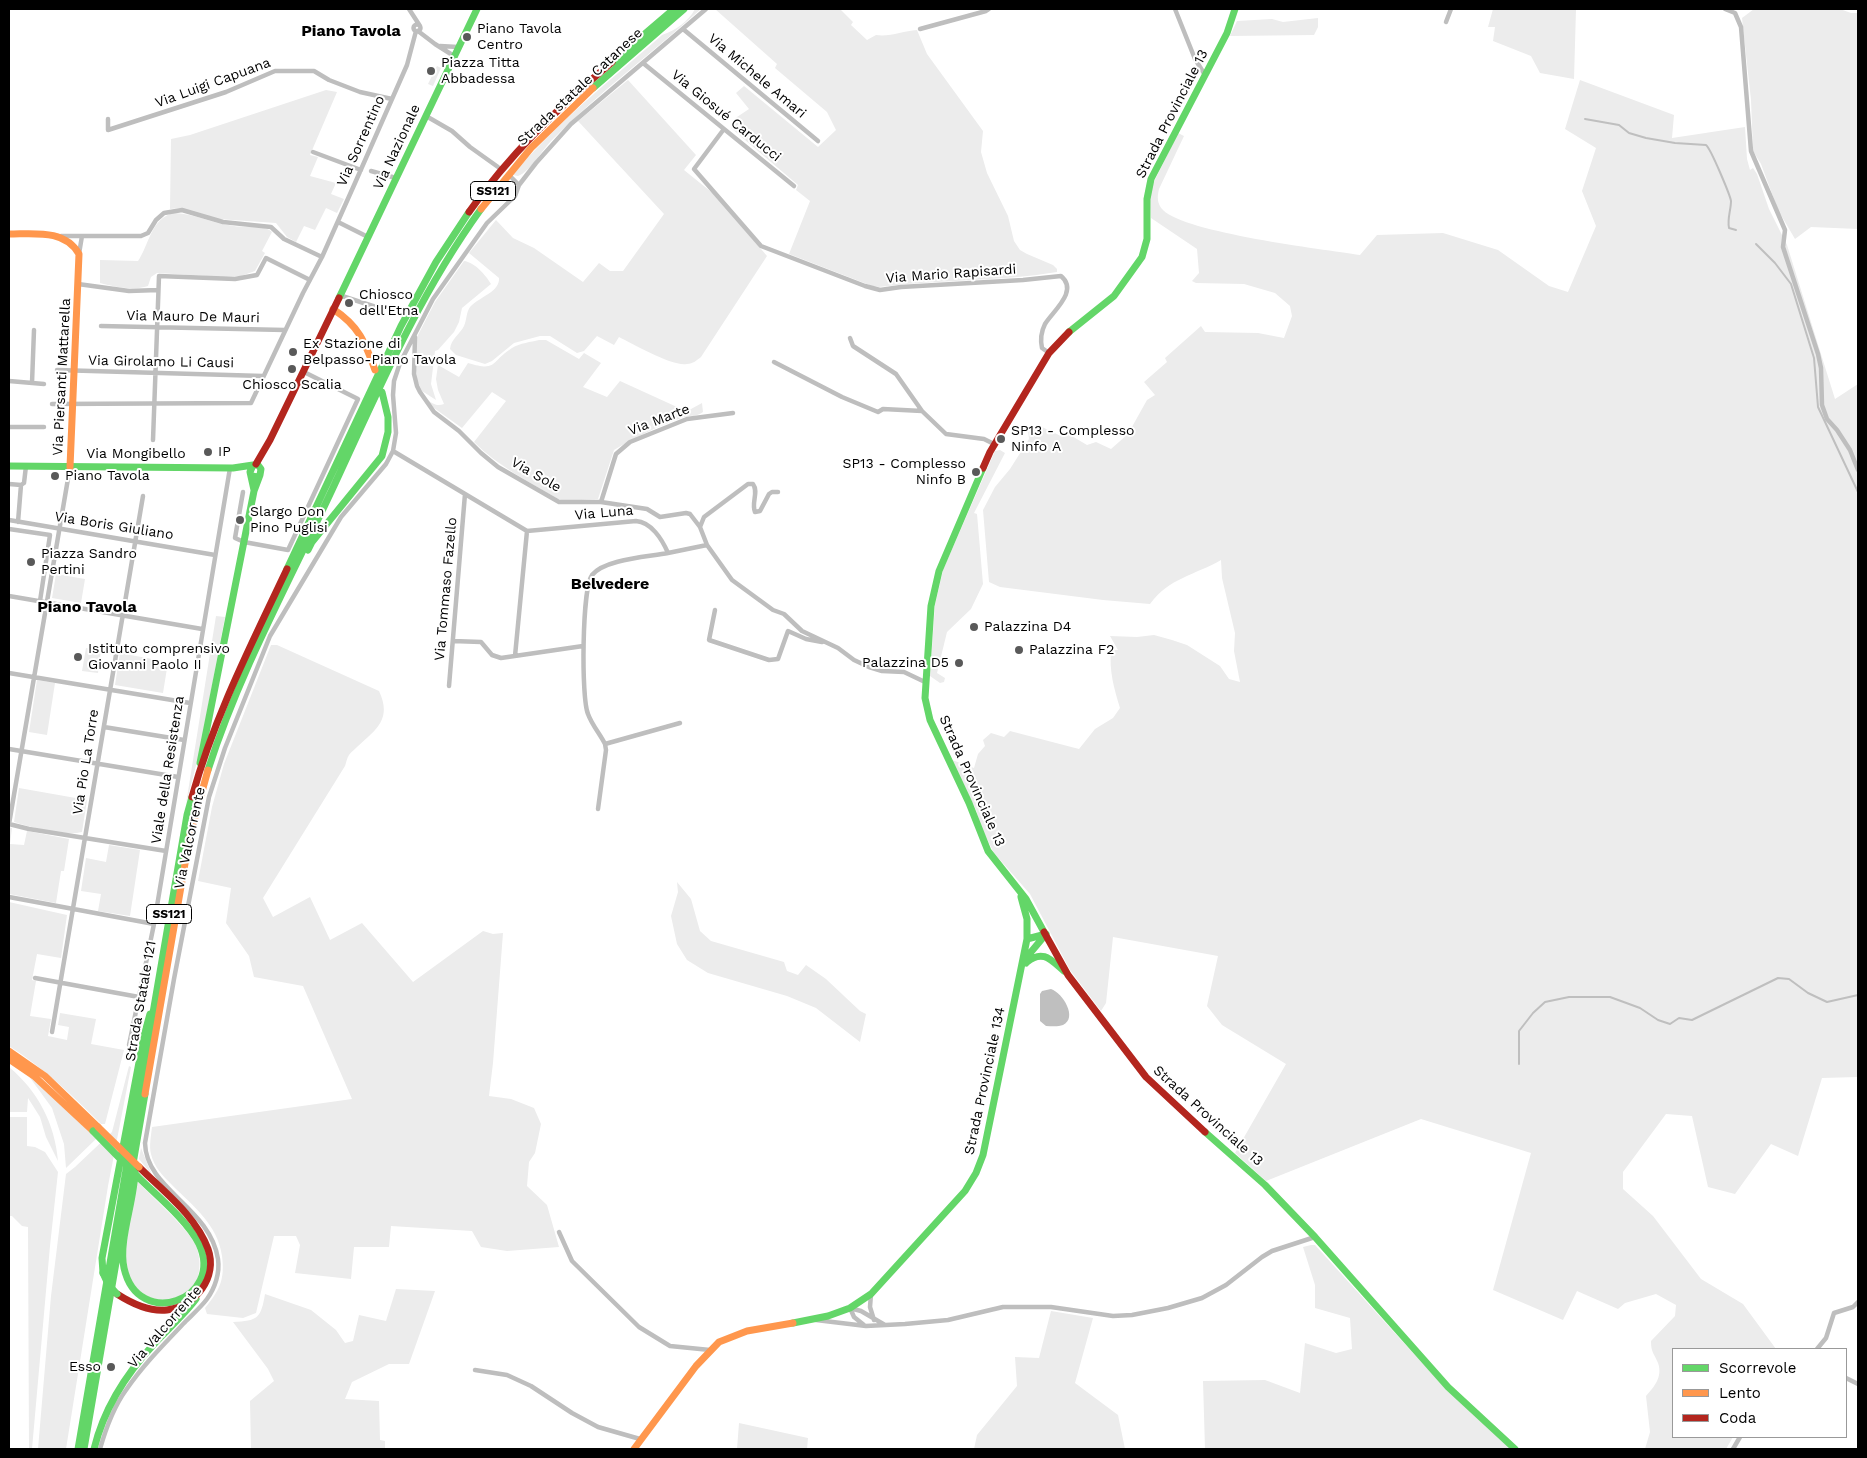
<!DOCTYPE html>
<html>
<head>
<meta charset="utf-8">
<style>
	body { margin:0 }
	#map { position:relative; width:1867px; height:1458px; overflow:hidden; background:#fff; font-family:"Work Sans",sans-serif }
	canvas { display:block }
	.frame { position:absolute; inset:0; border:10px solid #000; pointer-events:none }
	.legend { position:absolute; left:1672px; top:1348px; width:175px; height:90px; box-sizing:border-box; background:#fff; border:1px solid #999; margin:0; padding:6px 9px; list-style:none; font-size:15px; color:#000 }
	.legend li { display:flex; align-items:center; gap:10px; height:25px }
	.legend b { width:25px; border:1px solid #999 }
</style>
</head>
<body>
<div id="map">
<canvas width="1867" height="1458"></canvas>
<div class="frame"></div>
<ul class="legend">
<li><b style="height:6px;background:#63d668"></b>Scorrevole</li>
<li><b style="height:6px;background:#ff974d"></b>Lento</li>
<li><b style="height:6px;background:#b3261e"></b>Coda</li>
</ul>
</div>
<script>
const ctx = document.querySelector('canvas').getContext('2d');
ctx.lineJoin = 'round';
function fillPath(path, color) { ctx.fillStyle = color; ctx.fill(path, 'evenodd'); }
function trace(path, color, width, dash) { ctx.strokeStyle = color; ctx.lineWidth = width; ctx.lineCap = dash ? 'butt' : 'round'; ctx.setLineDash(dash || []); ctx.stroke(path); }
function label(font, color, halo, rows, align = 'center') {
  ctx.font = font + ' "Work Sans",sans-serif'; ctx.lineWidth = 4; ctx.setLineDash([]); ctx.textBaseline = 'middle'; ctx.strokeStyle = halo; ctx.fillStyle = color; for (const [text, x, y, turn = 0] of rows) {
    ctx.save(); ctx.translate(x, y); ctx.rotate((+turn || 0) * Math.PI / 180); ctx.textAlign = isNaN(turn) ? turn : align; if (halo) ctx.strokeText(text, 0, 0); ctx.fillText(text, 0, 0); ctx.restore();
  }
}
fillPath(new Path2D(`
	M695,9H701C652,53 598,93 552,140C542,150 530,172 518,176L513,175C557,122 611,80 662,35C676,30 688,22 695,9Z
	M715,9H840L853,22L851,25L867,40L876,35C890,37 903,31 917,30L927,54L983,131L981,152L987,173L1008,216L1014,241L1020,250L1027,254L1053,265L1057,269V272C998,282 938,279 879,287L872,286L789,254L810,201L796,190L798,185L731,128L737,117L749,109L736,93L744,86L818,147L836,130L827,112L775,68L777,64Z
	M1493,9H1576L1574,79L1540,73L1531,56L1493,41L1495,27H1488Z
	M1754,9H1840L1851,13H1858V229L1811,227L1795,239L1778,210L1761,164L1753,151L1751,100L1742,18Z
	M1318,18V27L1314,35L1230,36L1237,21L1272,19L1283,22Z
	M437,66L441,68L433,86L428,84Z
	M628,80L696,155L684,170L715,195L767,256L701,357C697,360 693,364 687,364C673,367 633,344 619,337L614,345L597,336L584,351L577,353L550,336H540L514,343L492,361L485,364L456,355L450,349C451,339 460,334 464,326C467,319 466,313 470,307C479,297 500,292 499,278L469,253L496,220L513,238L534,248L583,282L599,263L610,271H623L664,214L578,121Z
	M1580,80L1674,115L1672,138L1745,127L1747,159L1750,170L1753,168L1757,174L1769,209L1787,245L1835,399L1858,384V1077L1822,1078L1798,1156L1771,1144L1735,1194L1708,1187L1692,1116L1666,1114L1623,1172V1189L1653,1216L1701,1279L1743,1304L1776,1349H1673V1437H1733L1726,1449H1645L1650,1432L1646,1396C1654,1387 1663,1377 1658,1363C1654,1353 1651,1353 1651,1341L1675,1316L1676,1305L1656,1294L1625,1303L1618,1309L1577,1291L1563,1320L1493,1290L1531,1153L1421,1119L1266,1181L1235,1153L1286,1064L1222,1025L1207,1006L1218,956L1113,937L1106,1003L1101,1011L1070,970L1030,894L994,853L983,831L976,810L952,760L974,768L978,754L985,746L983,740L991,733L1004,737L1010,731L1079,749L1095,729L1113,718L1120,708C1114,688 1109,671 1111,650H1118L1110,636L1137,637L1154,635L1172,640L1187,645L1220,666L1229,679L1240,682L1234,651L1235,633L1222,578L1221,560C1195,575 1169,578 1150,604L1103,600L1000,587L989,582L983,510L995,487L1010,469L1029,439L1028,431L1042,427L1063,437L1065,432L1087,445L1096,442L1111,449L1128,434L1147,400L1155,395L1144,382L1167,362L1165,358L1201,326L1205,332L1258,333L1284,338L1292,316L1290,306L1275,293L1244,284L1196,283L1192,281L1199,273L1197,249L1151,218L1150,199L1153,184L1178,133L1184,136L1159,189C1157,197 1157,204 1163,210C1186,233 1322,249 1360,255L1377,235L1443,233L1498,250L1549,286L1568,292L1596,226L1582,191L1596,148L1565,129Z
	M326,90L337,92L310,155L318,157L310,176L336,183L331,194L344,199L337,213L326,208L315,230L304,226L296,242L287,237L276,223L218,219L181,208L170,209L171,139L190,135Z
	M173,213C193,213 214,224 234,226C245,228 264,224 272,232L262,251L265,253L255,271L241,276L224,277L157,273L151,277L148,286C133,291 115,287 100,283V260L138,261C149,245 151,219 173,213Z
	M464,261C474,262 486,275 491,284L462,308L459,322L454,332L438,350L435,351L431,384L436,400L422,391L417,380L416,371L417,337L435,302Z
	M539,340H546L579,359L584,353L601,363L583,387L607,397L620,381L677,407L691,409L702,403L703,412C697,417 691,415 684,417C663,424 633,438 614,450L598,499L564,501L558,499C529,482 498,466 474,442L506,401L492,392L462,428L434,408L425,398C432,403 436,407 444,404L438,390L436,379L438,365L459,377L468,363C498,372 490,362 512,348C520,343 531,342 539,340Z
	M1000,450L1005,453L974,513L977,514L983,584L971,609L947,632L937,673L945,678L944,682L940,683L930,676L935,605L943,570L995,451Z
	M56,574L85,579L81,603L52,598Z
	M216,616L225,617L199,754L186,804Z
	M271,645H277L379,691C392,719 377,729 357,747C355,749 351,752 349,755C347,758 346,763 345,766L263,898L273,917L310,897L330,940L362,923L413,982L483,931L493,934L503,933L493,1063L489,1096L511,1099L534,1108L541,1124L535,1153L529,1162L527,1186L547,1205L559,1247L507,1251L481,1247L472,1231L391,1226L389,1247H354L351,1279L295,1273L300,1245L296,1236H274L256,1313L243,1318L207,1314L205,1308C220,1290 225,1279 222,1256C218,1225 193,1206 172,1185C163,1176 154,1167 151,1154C149,1146 151,1136 152,1127L352,1099L303,986L254,977L249,956L226,923L231,888L198,881L212,807L224,764Z
	M86,648L101,650L98,673L82,671Z
	M120,653L168,662L163,693L115,685Z
	M37,680L55,683L47,735L29,732Z
	M19,788L87,800L82,832C65,837 30,827 14,822Z
	M9,827L12,828L10,844L24,845L27,831L69,839L64,871H61L56,903L9,894Z
	M109,845L140,850L130,916L98,911L101,894L81,891L86,858L106,862Z
	M677,882L691,899L700,931L711,941L784,962L787,971L798,975L806,965L826,979L860,1011L866,1014L860,1042L816,1008L787,996L708,973L687,960L677,944L671,916L678,892Z
	M9,902L67,915L61,958L37,954L32,980L36,981L30,1016L51,1019L48,1036L67,1040L69,1027L58,1025L60,1013L96,1019L91,1044L124,1050L105,1124H101C72,1095 44,1068 9,1046Z
	M129,1066L131,1067L108,1186L66,1449H38L51,1296L66,1174L75,1167L112,1132Z
	M9,1067C38,1091 55,1124 58,1161L46,1137L40,1117L28,1098L27,1112H9Z
	M28,1075L41,1085L96,1139L66,1168L64,1144L52,1108Z
	M9,1117H27V1146L35,1147L45,1152L58,1172L50,1246L32,1449H29L28,1227L22,1226L12,1216H9Z
	M141,1148L152,1175L139,1159Z
	M137,1181C151,1196 189,1229 196,1246C203,1263 200,1287 183,1298C163,1309 137,1295 129,1276C121,1255 133,1205 137,1181Z
	M1311,1245H1315L1443,1386L1510,1449H1205L1203,1381L1265,1380L1300,1393L1305,1343L1336,1353L1352,1349L1350,1318L1315,1308V1285L1303,1247Z
	M396,1289L435,1291L409,1364H389L352,1382L345,1399L379,1401L380,1440L385,1441V1449H251L250,1401L274,1381L268,1369L233,1322C258,1321 261,1318 265,1294L311,1310L336,1330L345,1343L353,1341L359,1315L386,1321Z
	M1051,1311L1093,1318L1075,1383L1118,1415L1125,1449H974L977,1435L1017,1386L1015,1357L1039,1358Z
	M739,1423L808,1438L807,1449H737Z`), '#ececec');
fillPath(new Path2D(`
	M1051,989C1063,993 1078,1018 1063,1025C1058,1027 1051,1026 1046,1026L1040,1021V994L1042,991Z`), '#bfbfbf');
trace(new Path2D(`
	M1585,119L1619,125L1629,133L1646,138L1675,143L1706,145C1711,149 1730,195 1731,201C1731,210 1727,219 1729,228L1736,230
	M1756,244L1775,263L1791,284L1814,358L1818,407L1858,492
	M1519,1064V1031L1533,1013L1545,1002L1569,997H1610L1640,1008L1658,1020L1670,1024L1679,1018L1692,1020L1778,978L1789,979L1808,993L1827,1002L1858,995`), '#bfbfbf', 2);
trace(new Path2D(`
	M409,9L420,26
	M1175,9L1195,59L1205,75
	M1725,9L1735,13L1741,27L1751,151L1785,230L1783,247L1818,354L1821,368L1822,405L1827,419L1837,430L1850,450L1858,470
	M1446,22L1451,9
	M413.5 28a3.5 3.5 0 1 1 7 0a3.5 3.5 0 1 1-7 0Z
	M683,29L818,141
	M920,29L986,11L989,9
	M418,31L435,44L454,56
	M440,46L458,47
	M643,63L794,186
	M426,116L452,131L470,147L498,167
	M108,119V130L226,92L275,71H314L329,80L360,92L392,99
	M724,129L694,169L761,246L865,286L880,290L901,287L1023,280L1061,276C1079,291 1053,311 1045,324C1041,332 1040,339 1042,348L1049,353
	M313,152L361,170
	M371,171L396,178
	M510,176L519,185
	M338,222L368,237
	M61,236H141L148,233L156,220L164,213L182,210L223,222L271,227L284,239L322,257
	M79,254L82,236
	M78,284L129,291L158,290
	M339,295L382,309
	M101,326L285,330
	M415,337L414,374L417,386L420,392L434,412L459,431L481,453L498,467L559,502H601L647,509L660,517L686,513L690,514L700,527L707,545
	M850,338L853,346L896,374L922,411
	M774,362L842,397L878,412L883,409L922,411L946,434L984,439L994,444
	M57,370L263,376
	M9,381L44,384
	M32,383L34,330
	M52,404L251,403L303,293L322,257L355,183L407,65L416,31
	M9,427H44
	M153,440L159,276L235,279L257,275L266,258L310,280
	M393,451L527,531L636,521C651,522 662,539 668,553L707,545L732,580L773,610L784,614L802,631L838,648L854,660L869,667L882,671L904,672L925,682
	M9,484L21,485
	M243,492L235,538L244,542L288,550L358,399L304,372
	M601,502L616,454L630,442L687,419L733,413
	M9,520L215,555
	M18,522L21,485L24,483L26,466
	M700,527L704,517L748,484H753C759,492 751,503 755,512L760,511L769,494L772,492H778
	M9,529L50,535L40,601
	M9,596L202,629
	M715,610L709,640L769,660L778,659L788,631L806,639L822,642
	M453,641L481,642L492,655L501,658L583,646
	M515,656L527,531
	M9,673L190,703
	M449,686L465,494
	M104,727L184,740
	M605,744L680,723
	M9,749L178,777
	M598,809L606,750L605,744C600,734 592,725 588,714C581,698 582,588 592,575C605,559 648,557 668,553
	M9,824L70,467
	M9,824L29,829L166,851
	M9,897L154,924
	M35,978L139,997
	M52,1032L143,496
	M129,1045L154,924L230,468
	M559,1232L572,1261L639,1327L670,1346L710,1350
	M871,1294L870,1307L874,1320
	M850,1308L861,1311L885,1325
	M850,1308L854,1317L864,1325
	M816,1320L866,1326L905,1324L948,1320L1003,1307H1051L1113,1316L1132,1315L1168,1308L1202,1298L1226,1285L1262,1257L1272,1251L1315,1237
	M1817,1349L1826,1338L1834,1313L1853,1307L1858,1302
	M475,1370L507,1375L531,1386L572,1413L598,1427L640,1439
	M1846,1378L1858,1384
	M100,1449C106,1428 113,1408 126,1390C143,1365 165,1343 186,1321C193,1314 201,1307 207,1299C215,1288 220,1273 218,1259C210,1207 146,1190 145,1143L174,979L209,797L225,748L270,636L341,517L386,464L393,451L396,433L393,395L394,381L400,363L433,299L487,223L515,196L519,185L536,163L571,124L706,9
	M1733,1449L1740,1437`), '#bebebe', 4.5);
trace(new Path2D(`
	M612,62L674,9
	M593,88L684,9
	M339,298L477,9
	M1069,332L1114,296L1142,257L1147,239V199L1151,179L1227,33L1235,9
	M9,466L233,468L253,465
	M983,468L939,571L931,606L925,698L930,720L969,803L988,851L1026,899L1044,932
	M252,476L257,477L260,475L261,469L258,465H253L250,472L254,490
	M308,550L312,542L382,456L388,432V417L382,392
	M287,569L401,326L436,262L469,212
	M200,763L254,491L260,475
	M208,770C239,673 289,582 332,490C377,393 418,296 481,209
	M1027,939L1046,934
	M1027,962C1043,949 1051,960 1064,971
	M1026,963L1031,952L1046,934
	M1205,1132L1265,1185L1315,1237L1448,1387L1515,1449
	M135,1170C135,1200 118,1240 124,1268C138,1331 225,1300 199,1244C188,1221 155,1194 137,1176
	M103,1273L102,1258L144,1036L150,1014
	M793,1323L828,1316L850,1308L871,1294L965,1191L976,1173L983,1155L1027,939V919L1021,897
	M78,1449L187,815L192,797
	M84,1449L145,1094
	M94,1449C104,1408 125,1375 154,1344C168,1329 184,1315 196,1299`), '#63d668', 7);
trace(new Path2D(`
	M481,209L531,148L593,88
	M9,234C34,234 65,229 79,254L70,467
	M333,309C359,326 365,342 375,370
	M9,1051L45,1076L98,1127
	M9,1059L34,1076L93,1131
	M145,1094L190,835L208,770
	M634,1449L696,1366L719,1342L747,1331L793,1323`), '#ff974d', 7);
trace(new Path2D(`
	M469,212C509,155 559,107 612,62
	M256,464L270,440L339,298
	M983,468L990,452L1049,353L1069,332
	M192,797C214,717 252,643 287,569
	M1044,932L1068,975L1146,1077L1205,1132
	M117,1294C131,1303 150,1312 167,1310C196,1306 218,1277 208,1249C196,1216 163,1191 139,1167`), '#b3261e', 7);
trace(new Path2D(`
	M93,1131L137,1176
	M103,1273L108,1284L117,1294`), '#63d668', 7);
trace(new Path2D(`
	M98,1127L139,1167`), '#ff974d', 7);
for (const [x, y, r, color] of [
	[467,37,5,"#595959"],
	[431,71,5,"#595959"],
	[349,303,5,"#595959"],
	[293,352,5,"#595959"],
	[292,369,5,"#595959"],
	[1001,439,5,"#595959"],
	[208,452,5,"#595959"],
	[976,472,5,"#595959"],
	[55,476,5,"#595959"],
	[240,520,5,"#595959"],
	[31,562,5,"#595959"],
	[974,627,5,"#595959"],
	[1019,650,5,"#595959"],
	[78,657,5,"#595959"],
	[959,663,5,"#595959"],
	[111,1367,5,"#595959"]
]) { const dot = new Path2D(); dot.arc(x, y, r, 0, 2 * Math.PI); ctx.fillStyle = color; ctx.fill(dot); trace(dot, '#fff', 2); }
for (const [x, y, w] of [
	[493,191,45],
	[169,914,45]
]) { const box = new Path2D(); box.roundRect(x - w / 2, y - 9.5, w, 19, 4); ctx.fillStyle = '#fff'; ctx.fill(box); trace(box, '#000', 1); }
label('bold 12px', '#000', null, [
	["SS121",493,191],
	["SS121",169,914]
]);
label('14px', '#000', '#fff', [
	["Piano Tavola",477,29],
	["Centro",477,45],
	["Piazza Titta",441,63],
	["Abbadessa",441,79],
	["Chiosco",359,295],
	["dell'Etna",359,311],
	["Ex Stazione di",303,344],
	["Belpasso-Piano Tavola",303,360],
	["Chiosco Scalia",292,385,"center"],
	["SP13 - Complesso",1011,431],
	["Ninfo A",1011,447],
	["IP",218,452],
	["SP13 - Complesso",966,464,"right"],
	["Ninfo B",966,480,"right"],
	["Piano Tavola",65,476],
	["Slargo Don",250,512],
	["Pino Puglisi",250,528],
	["Piazza Sandro",41,554],
	["Pertini",41,570],
	["Palazzina D4",984,627],
	["Istituto comprensivo",88,649],
	["Giovanni Paolo II",88,665],
	["Palazzina F2",1029,650],
	["Palazzina D5",949,663,"right"],
	["Esso",101,1367,"right"]
], 'left');
label('14px', '#000', '#fff', [
	["Via Michele Amari",757,76,40],
	["Via Luigi Capuana",213,83,-20],
	["Strada statale Catanese",580,87,-43],
	["Strada Provinciale 13",1172,114,-63],
	["Via Giosué Carducci",726,116,39],
	["Via Sorrentino",361,141,-66],
	["Via Nazionale",397,147,-65],
	["Via Mario Rapisardi",951,274,-4],
	["Via Mauro De Mauri",193,317,1],
	["Via Girolamo Li Causi",161,362,1],
	["Via Piersanti Mattarella",62,377,-87],
	["Via Marte",659,420,-21],
	["Via Mongibello",136,454],
	["Via Sole",536,475,30],
	["Via Luna",604,513,-5],
	["Via Boris Giuliano",114,526,9],
	["Via Tommaso Fazello",446,589,-85],
	["Via Pio La Torre",86,762,-81],
	["Viale della Resistenza",168,770,-81],
	["Strada Provinciale 13",972,781,66],
	["Via Valcorrente",190,838,-78],
	["Strada Statale 121",141,1001,-80],
	["Strada Provinciale 134",985,1081,-78],
	["Strada Provinciale 13",1208,1116,42],
	["Via Valcorrente",165,1327,-49]
]);
label('bold 16px', '#000', '#fff', [
	["Piano Tavola",351,31],
	["Belvedere",610,584],
	["Piano Tavola",87,607]
]);
</script>
</body>
</html>
